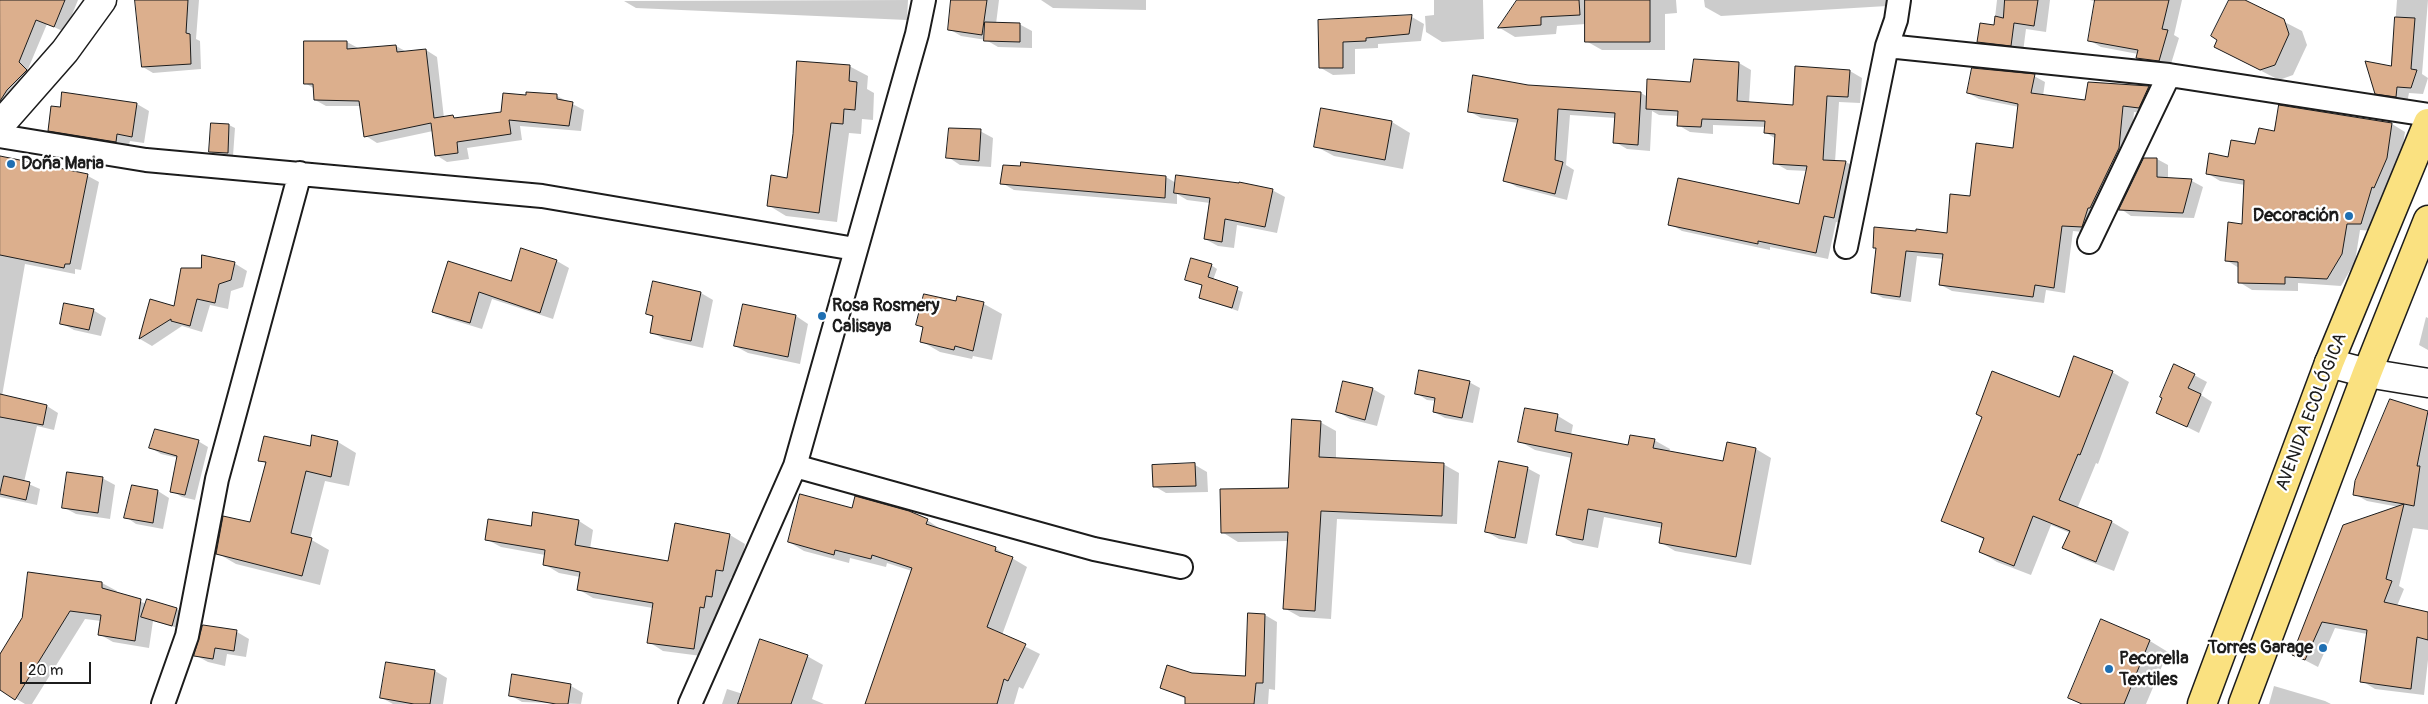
<!DOCTYPE html>
<html>
<head>
<meta charset="utf-8">
<style>
	body { margin:0 }
	#map { position:relative; width:2428px; height:704px; overflow:hidden; background:#fff; font-family:Pangolin,sans-serif }
	canvas { display:block }
	.scale { position:absolute; left:20px; top:662px; width:71px; height:22px; box-sizing:border-box; border:2px solid #1c1c1c; border-top:0; padding-left:6px; font-size:15px; line-height:18px; white-space:nowrap; color:#1c1c1c; -webkit-text-stroke:4px #fff; paint-order:stroke }
</style>
</head>
<body>
<div id="map">
<canvas width="2428" height="704"></canvas>
<div class="scale">20 m</div>
</div>
<script>
const ctx = document.querySelector('canvas').getContext('2d');
ctx.lineJoin = 'round';
function fillPath(path, color) { ctx.fillStyle = color; ctx.fill(path, 'evenodd'); }
function trace(path, color, width, dash) { ctx.strokeStyle = color; ctx.lineWidth = width; ctx.lineCap = dash ? 'butt' : 'round'; ctx.setLineDash(dash || []); ctx.stroke(path); }
function label(font, color, halo, rows, align = 'center') {
  ctx.font = font + ' Pangolin,sans-serif'; ctx.lineWidth = 4.5; ctx.setLineDash([]); ctx.textBaseline = 'middle'; ctx.strokeStyle = halo; ctx.fillStyle = color; for (const [text, x, y, turn = 0] of rows) {
    ctx.save(); ctx.translate(x, y); ctx.rotate((+turn || 0) * Math.PI / 180); ctx.textAlign = isNaN(turn) ? turn : align; if (halo) ctx.strokeText(text, 0, 0); ctx.fillText(text, 0, 0); ctx.restore();
  }
}
fillPath(new Path2D(`
	M0,0H78L65,32L47,24L28,69L37,76L0,113Z
	M136,0H199L196,39L200,41L201,69L153,73L143,67Z
	M908,0L907,20L636,8L624,1Z
	M953,0H999L996,24H1019L1032,31V48L998,47L986,40L961,36L949,29Z
	M1041,0H1146V10L1053,8Z
	M1434,0H1483L1484,39L1442,42L1426,32L1425,16L1434,15Z
	M1519,0H1676L1677,13L1665,14V50H1602L1586,41V24L1557,26L1556,34L1515,37L1500,28Z
	M1704,0H1887V6L1721,16L1705,7Z
	M1997,0H2050L2046,32L2026,29L2023,52L1990,48L1978,41L1994,26Z
	M2090,0H2182L2174,35L2179,38L2170,67L2149,64L2137,58L2138,54L2101,47L2089,40L2096,2Z
	M2230,0H2242L2302,31L2307,45L2293,75L2279,80L2215,47Z
	M2397,0H2428L2422,74L2428,78L2423,94L2409,93L2407,103L2388,100L2376,93L2392,67Z
	M1412,17L1424,24L1421,41L1378,44V48L1355,49V74L1333,75L1321,68L1319,21Z
	M305,42H347L358,48L396,46L407,52L426,50L437,57L444,118L453,117L457,119L502,113L527,96H557L584,110L581,131L520,126L522,140L467,148L469,159L447,162L436,155L433,131L377,143L366,136L361,106H326L315,100V89L305,83Z
	M1695,60L1739,63L1751,70L1749,103L1794,106L1850,71L1862,78L1860,103L1839,102L1835,162H1846L1858,169L1846,224L1836,222L1828,259L1770,247V250L1682,231L1670,224L1800,205L1807,171L1787,170L1775,163L1776,139L1765,132L1766,127L1713,125V134L1690,132L1678,125L1679,116L1659,115L1652,111L1650,151L1627,149L1615,142L1616,118L1570,115L1566,165L1574,170L1567,200L1517,187L1505,180L1519,123L1481,118L1469,111L1528,86L1641,93L1648,97L1691,84Z
	M849,66L868,76L867,89L874,93L873,120L862,119L861,134L849,133L837,222L786,216L768,205L788,179Z
	M2034,76L2045,82L2043,96L2086,102L2148,87L2159,93L2150,113L2134,112L2130,155L2093,233L2073,231L2065,293L2046,290L2044,303L1952,291L1941,285L1943,259L1917,256L1911,302L1883,298L1872,292L1877,249L1874,248L1948,235L1971,197L2014,150L2019,107L1979,99L1968,93Z
	M137,104L149,111L144,143L130,141L128,148L61,137L49,130Z
	M1322,110L1392,122L1410,133L1403,169L1334,156L1315,146Z
	M2392,124L2405,132L2400,166L2374,231L2360,230L2355,262L2341,286L2298,283V291L2252,290L2239,282V268L2226,260L2243,225L2245,185L2220,181L2207,173L2229,158L2256,145L2274,133Z
	M229,125L235,128L233,156L216,155L210,151Z
	M980,131L993,138L991,167L960,165L948,157Z
	M0,157L88,176L99,182L81,270L75,269V274L25,264L2,396L47,406L58,413L54,430L37,426L24,482L40,489L37,505L0,497Z
	M2157,159L2168,165V179L2192,181L2203,187L2194,218L2131,216L2121,209Z
	M1166,177L1176,183L1272,190L1285,197L1277,233L1237,225L1234,248L1218,246L1205,239L1210,203L1187,200L1177,194V204L1014,190L1002,183Z
	M522,250L557,261L569,268L553,319L492,299L482,329L446,318L434,311L449,263L512,283Z
	M234,263L247,271L243,287L231,291L228,309L210,305L202,332L182,326L152,346L140,339L150,300L175,307Z
	M1211,265L1217,269L1213,280L1243,292L1238,311L1201,298L1203,286L1186,279Z
	M654,283L701,293L713,300L703,348L664,339L651,332L654,318L648,314Z
	M958,298L984,304L1002,314L992,360L973,356L972,359L940,352L921,341L924,328L918,325L957,303Z
	M744,306L796,316L808,324L800,364L748,353L735,346Z
	M93,310L106,318L101,336L74,330L61,323Z
	M2426,317L2428,318V350L2419,345Z
	M2112,372L2129,382L2098,464L2096,463L2077,509L2112,522L2129,532L2114,571L2081,558L2064,548L2070,533L2051,525L2031,575L1997,562L1980,552L1985,540L1943,520L2059,399Z
	M2194,375L2207,382L2201,395L2212,402L2199,433L2157,412Z
	M1344,382L1373,389L1385,396L1377,426L1350,419L1338,412Z
	M1469,382L1480,388L1473,423L1445,418L1434,412L1436,401L1427,400L1416,393Z
	M2391,401L2428,412V530L2413,528L2399,586L2404,589L2397,606L2428,614V660L2424,695L2375,689L2362,681L2367,634L2335,628L2318,667L2293,654L2399,507L2367,501L2354,494Z
	M1558,416L1573,425L1571,435L1629,446L1654,440L1670,449L1669,452L1724,463L1728,444L1756,449L1771,458L1751,565L1675,551L1660,542L1663,528L1604,517L1598,548L1573,543L1558,534L1572,458L1535,450L1519,441Z
	M1320,422L1336,431V459L1443,464L1459,473L1457,524L1337,519L1331,619L1300,617L1284,608L1288,541L1238,542L1222,532L1289,489Z
	M198,441L208,447L195,500L182,497L172,491L178,458L161,454L151,448Z
	M338,442L356,453L349,486L325,481L310,539L329,550L320,585L236,564L217,553L251,524L267,464L260,460Z
	M1195,465L1207,472L1208,492L1166,493L1154,486Z
	M1527,468L1540,475L1527,544L1499,539L1487,532Z
	M102,478L115,485L110,519L76,514L63,507Z
	M133,487L158,491L169,498L163,529L136,524L126,517Z
	M853,509L927,520L942,530L995,548L1027,567L1002,635L1040,654L1023,689L1019,687L1014,704H866L912,571L887,563L886,567L850,558L849,563L804,551L789,542Z
	M579,521L593,530L590,549L669,563L676,525L730,535L745,544L738,579L731,577L727,605L721,604L719,615H715L709,657L663,651L649,642L653,608L593,598L578,589L580,577L559,573L544,564L545,555L501,547L486,539L532,528Z
	M29,573L102,583L117,591L116,593L147,604L148,601L177,609L183,613L178,628L153,621L149,648L113,642L99,634L101,621L85,619L32,704H25L0,689V652L2,654L24,619Z
	M1265,615L1277,622L1275,690L1269,689L1268,704H1234L1247,678Z
	M2102,621L2150,641L2168,652L2146,704H2081L2070,698Z
	M203,626L237,632L249,639L246,657L227,654L225,666L208,662L195,655Z
	M807,656L823,665L812,699L824,704H722L727,689L743,694Z
	M387,663L435,671L447,678L443,704H393L382,698Z
	M513,676L571,686L583,693L581,704L522,702L510,695Z
	M2274,686L2325,701L2331,704H2269Z
	M1161,688L1221,704H1186V699Z`), '#0003');
const building = new Path2D(`
	M0,0H65L54,27L36,20L19,62L27,70L7,90L0,101Z
	M135,0H188L186,33L190,34L191,64L142,67Z
	M951,0H987L982,35L948,30Z
	M1517,0H1579L1580,15L1541,17V25L1498,28Z
	M1585,0H1650V42H1585Z
	M2005,0H2038L2034,26L2014,23L2011,46L1977,42L1980,23L1994,25L1995,16L2003,18Z
	M2095,0H2169L2162,29L2168,30L2159,61L2136,58L2138,50L2088,41Z
	M2229,0H2245L2284,19L2289,34L2275,65L2260,70L2214,47L2217,40L2211,36Z
	M1412,15L1409,34L1366,38V41L1343,42V68H1319L1318,20Z
	M2395,17L2415,18L2411,69L2417,70L2411,88L2397,87L2396,97L2375,94L2365,61L2391,66Z
	M985,22L1020,23V42L984,41Z
	M304,41H347V49L396,45L397,52L426,49L434,118L453,115L454,118L501,112L503,93L526,95V92L557,94V99L573,102L569,126L509,120L511,134L457,142L458,153L435,156L431,123L364,137L359,101L314,100L313,84H304Z
	M1694,59L1739,62L1737,101L1793,105L1795,66L1850,70L1848,97L1827,96L1823,160L1846,161L1834,218L1824,216L1816,253L1758,241V244L1668,225L1678,178L1799,204L1807,166L1773,164L1775,134L1764,133L1765,121L1702,119L1701,127L1677,126L1678,111L1646,109L1647,79L1690,82Z
	M797,61L850,65L849,81L857,82L855,110L844,109L843,124L831,123L819,213L767,206L771,175L787,178L793,134Z
	M1972,68L2035,74L2031,93L2085,100L2088,82L2149,86L2139,108L2123,106L2119,148L2090,208H2088L2082,227L2062,226L2054,288L2035,285L2033,297L1939,285L1943,254L1906,251L1900,297L1871,293L1876,248H1873L1874,227L1916,231V229L1947,233L1950,194L1970,196L1976,143L2013,148L2018,104L1967,93Z
	M1473,75L1528,85L1641,92L1638,145L1613,143L1615,113L1558,109L1555,160L1563,162L1555,194L1503,181L1518,119L1468,112Z
	M62,92L137,103L132,137L117,134L116,142L48,131L51,106L60,107Z
	M2279,105L2392,123L2387,158L2374,188L2372,187L2361,224H2347L2342,254L2327,279L2285,277V284L2238,283V262L2225,261L2228,222L2242,224L2244,180L2206,174L2209,153L2228,157L2231,140L2255,144L2259,128L2274,131Z
	M1321,108L1392,121L1385,160L1314,147Z
	M211,123L229,124L228,153L209,152Z
	M949,128L981,129L979,161L946,158Z
	M0,156L88,174L70,264H65L64,268L0,255Z
	M2144,158H2157V177L2192,179L2183,213L2119,210Z
	M1021,162L1166,176L1165,198L1000,184L1003,165L1020,166Z
	M1176,175L1239,183V182L1273,189L1265,227L1225,219L1222,242L1204,239L1210,198L1174,193Z
	M521,248L557,260L540,313L479,292L470,323L432,312L448,261L511,281Z
	M202,255L235,262L231,280L219,284L215,303L197,299L190,326L171,321V319L139,339L150,299L174,306L181,268H201Z
	M1191,258L1212,264L1208,277L1238,287L1232,308L1199,298L1202,285L1185,280Z
	M653,281L701,292L691,341L650,333L653,316L646,314Z
	M924,294L956,301L957,296L984,302L973,351L955,346L954,350L920,342L923,327L916,325Z
	M64,303L94,309L89,330L60,324Z
	M743,304L796,315L788,357L734,346Z
	M2074,356L2113,371L2080,455L2078,454L2059,500L2112,521L2096,562L2062,548L2070,531L2033,516L2014,566L1979,552L1984,538L1941,521L1982,417L1976,414L1992,371L2059,397Z
	M2174,364L2195,374L2188,388L2201,394L2187,427L2156,413L2162,398L2160,397Z
	M1419,370L1470,381L1462,418L1433,412L1435,398L1415,394Z
	M1343,381L1373,388L1365,420L1336,412Z
	M0,394L47,405L43,425L0,417Z
	M2390,399L2428,411L2417,466H2420L2414,506L2404,504L2386,579L2392,581L2384,602L2428,612V640L2417,637L2411,689L2360,682L2367,630L2322,622L2305,660L2292,655L2343,525L2404,504L2353,495L2355,481Z
	M1525,408L1558,414L1555,431L1628,445L1630,435L1655,439L1653,448L1723,461L1727,442L1756,448L1736,557L1659,543L1662,523L1588,509L1583,540L1556,535L1572,453L1518,442Z
	M1292,419L1321,421L1319,457L1444,463L1442,516L1321,511L1315,611L1283,609L1288,532L1221,533L1220,489L1288,488Z
	M155,429L199,440L185,495L170,492L177,456L149,448Z
	M312,435L338,441L331,477L306,471L291,533L312,538L302,576L216,554L223,516L250,522L266,462L258,461L264,436L310,446Z
	M1499,461L1528,467L1515,538L1485,532Z
	M1195,463L1196,486L1153,487L1152,465Z
	M67,472L103,477L98,513L62,508Z
	M4,476L30,482L26,500L0,494Z
	M132,485L158,490L153,523L124,518Z
	M800,494L852,508L855,496L909,511L928,519L926,524L996,547L995,551L1013,557L987,627L1026,644L1008,681L1004,679L997,704H865L912,568L872,555L871,559L835,550L834,555L788,542Z
	M533,512L579,520L575,545L668,561L675,523L730,534L723,571L716,570L712,597L706,596L704,608L700,607L694,649L647,643L653,603L577,590L580,572L543,565L545,550L485,540L488,519L531,526Z
	M28,572L102,582V588L141,599L135,641L98,635L101,615L70,611L15,700L0,690V654L22,618Z
	M147,599L177,608L172,626L141,617Z
	M1248,613L1265,614L1263,683H1256L1254,704H1185V697L1160,688L1167,665L1192,673L1245,676Z
	M2101,619L2150,640L2124,704H2082L2068,698Z
	M203,625L237,630L234,651L215,648L213,659L194,656Z
	M760,639L808,655L791,704H738Z
	M386,662L435,670L430,704H414L380,698Z
	M512,674L571,684L568,704H556L509,696Z`);
fillPath(building, '#dcaf8d');
trace(building, '#1c1c1c', 1);
const minor = new Path2D(`
	M1887,46L2169,75L2428,115
	M0,136L146,160L542,196L855,249
	M2089,242L2169,75
	M1846,247L1887,46L1896,20L1899,0
	M795,466L1094,549L1181,567
	M163,704L187,636L217,479L300,173
	M690,704L795,466L917,34L924,0`);
const tertiary = new Path2D(`
	M0,125L65,51L102,0
	M2329,363L2367,373L2428,383`);
const primary = new Path2D(`
	M2202,704L2329,363L2428,123
	M2243,704L2367,373L2428,220`);
trace(minor, '#1c1c1c', 26);
trace(tertiary, '#1c1c1c', 31);
trace(primary, '#1c1c1c', 31);
trace(minor, '#fff', 22);
trace(tertiary, '#fff', 28);
trace(primary, '#fae180', 28);
for (const [x, y, r, color] of [
	[11,164,5,"#1f6fb2"],
	[2349,216,5,"#1f6fb2"],
	[822,316,5,"#1f6fb2"],
	[2323,648,5,"#1f6fb2"],
	[2109,669,5,"#1f6fb2"]
]) { const dot = new Path2D(); dot.arc(x, y, r, 0, 2 * Math.PI); ctx.fillStyle = color; ctx.fill(dot); trace(dot, '#fff', 2); }
label('bold 18px', '#1c1c1c', '#fff', [
	["Doña Maria",21,164],
	["Decoración",2339,216,"right"],
	["Rosa Rosmery",832,306],
	["Calisaya",832,327],
	["Torres Garage",2313,648,"right"],
	["Pecorella",2119,659],
	["Textiles",2119,680]
], 'left');
label('18px', '#1c1c1c', '#fff', [
	["AVENIDA ECOLÓGICA",2312,412,-69]
]);
</script>
</body>
</html>
